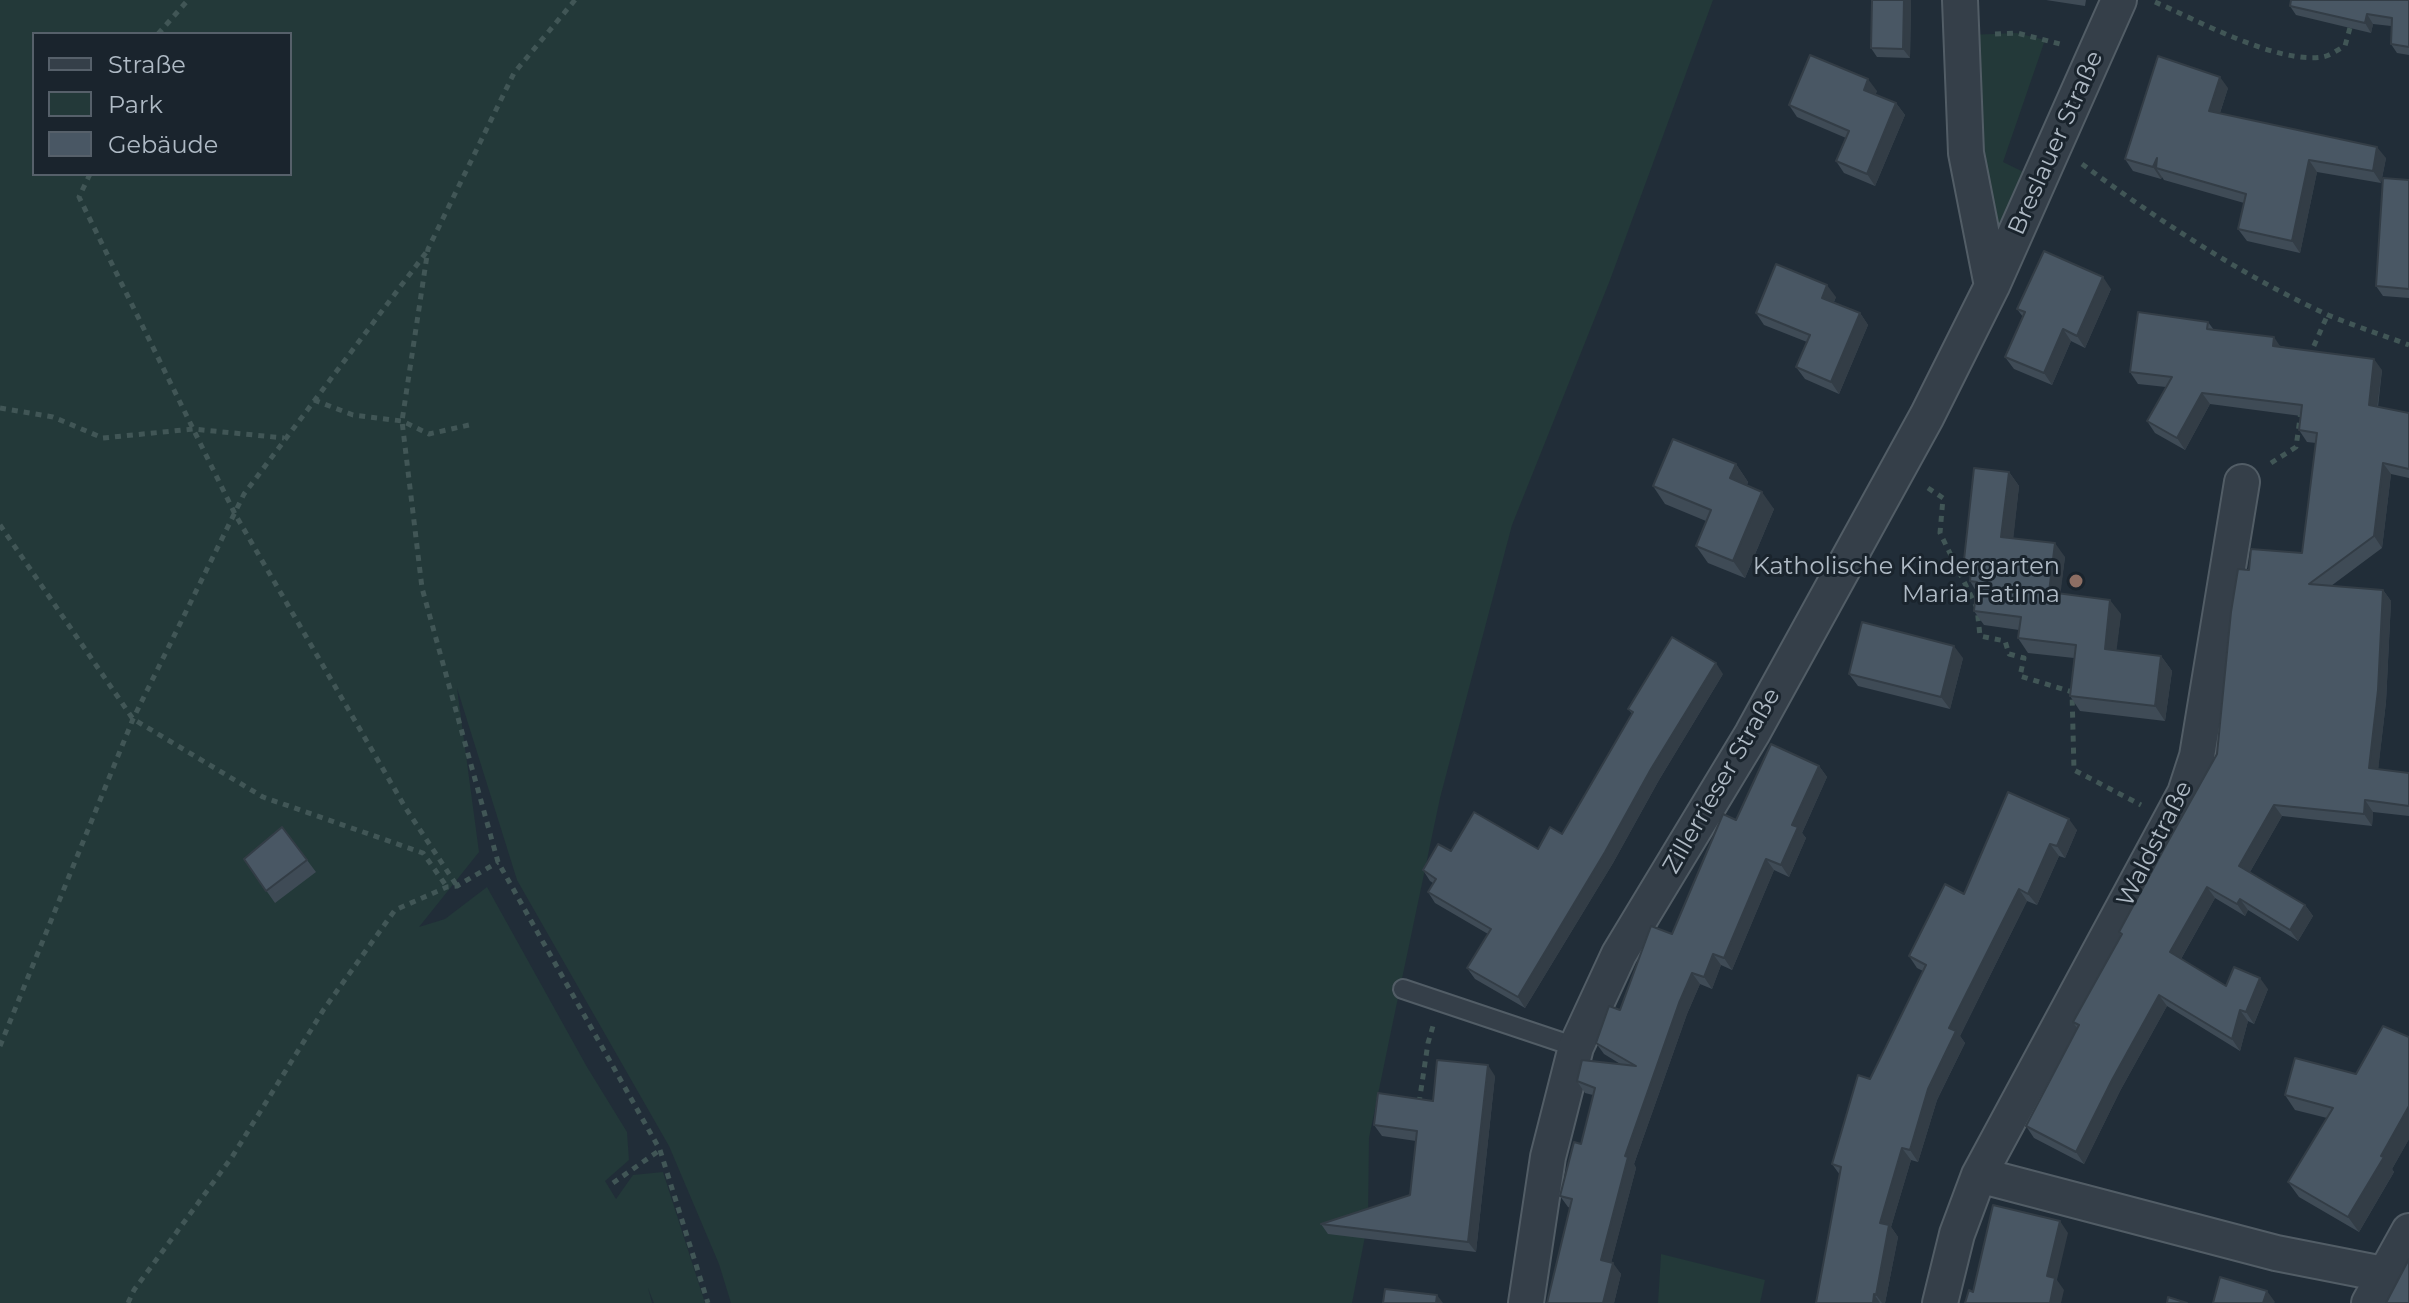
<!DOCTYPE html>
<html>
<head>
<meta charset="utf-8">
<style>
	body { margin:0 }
	#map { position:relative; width:2409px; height:1303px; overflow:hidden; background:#212d38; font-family:Montserrat,sans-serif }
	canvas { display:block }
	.legend { position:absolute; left:32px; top:32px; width:260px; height:144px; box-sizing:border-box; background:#1a242d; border:2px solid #56606a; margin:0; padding:10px 14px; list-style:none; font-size:24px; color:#afbac5 }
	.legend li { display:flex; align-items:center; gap:16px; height:40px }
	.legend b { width:40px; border:2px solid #56606a }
</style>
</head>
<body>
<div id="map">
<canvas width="2409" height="1303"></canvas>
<ul class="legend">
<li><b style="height:10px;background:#353f49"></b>Straße</li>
<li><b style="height:22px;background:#233939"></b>Park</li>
<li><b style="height:22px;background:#495764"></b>Gebäude</li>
</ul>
</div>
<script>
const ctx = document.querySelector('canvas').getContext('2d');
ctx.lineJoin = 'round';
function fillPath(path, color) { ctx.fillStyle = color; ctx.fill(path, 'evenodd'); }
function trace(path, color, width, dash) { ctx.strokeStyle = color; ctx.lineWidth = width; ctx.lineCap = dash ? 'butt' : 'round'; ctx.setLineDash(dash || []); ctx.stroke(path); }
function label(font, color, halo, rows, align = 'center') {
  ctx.font = font + ' Montserrat,sans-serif'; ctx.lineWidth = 6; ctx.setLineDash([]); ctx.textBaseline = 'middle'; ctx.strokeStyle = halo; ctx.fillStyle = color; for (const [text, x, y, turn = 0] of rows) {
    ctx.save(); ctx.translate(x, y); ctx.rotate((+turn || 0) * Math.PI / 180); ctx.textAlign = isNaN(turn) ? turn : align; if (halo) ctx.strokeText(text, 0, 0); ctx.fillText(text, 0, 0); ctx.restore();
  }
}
fillPath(new Path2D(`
	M0,0H1713L1610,280L1512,525L1440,798L1395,1012L1369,1138L1368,1221L1352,1303H731L719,1264L669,1146L517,880L457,688L479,852L419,927L445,919L487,887L587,1067L627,1132L629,1160L605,1181L616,1199L633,1175L663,1172L705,1303H654L648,1288L652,1303H0ZM34,34H290V174H34Z
	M2017,33L2045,40L2003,162L2040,180L1992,286L1968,35Z
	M1661,1254L1765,1280L1760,1303H1658Z`), '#233939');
const service = new Path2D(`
	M1403,989L1576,1047`);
const minor = new Path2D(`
	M1960,0L1966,153L1992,286
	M1979,1175L2276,1253L2383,1274
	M1526,1303L1548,1157L1576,1047L1619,954L1752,734L1927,416L1992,286L2119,0
	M1940,1303L1957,1234L1979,1175L2185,793L2197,756L2242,482
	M2369,1303L2409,1231`);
trace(service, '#525d66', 22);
trace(minor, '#525d66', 38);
trace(new Path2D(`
	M575,0L514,73L428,249L402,421L422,588L498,862L660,1150L708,1303
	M2155,2C2197,20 2277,64 2322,57C2330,56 2337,50 2345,46L2351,24
	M158,34L188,0
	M1995,34L2017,33L2060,44
	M2082,164C2158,220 2243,276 2328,315C2355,326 2382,335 2409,345
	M90,174L79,197L235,514L405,807L457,886
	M2309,357L2328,314
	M314,400L353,415L402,421L429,434L469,425
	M0,408L53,417L103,438L193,429L284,438
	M2271,463L2296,447L2301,411
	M1928,488L1943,498L1940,533L1977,608L1980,636L2005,641L2009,654L2024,658L2020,676L2072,692L2074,770L2141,805
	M0,525L133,719L263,797L423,853L447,887
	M0,1046L133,719L244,494L428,250
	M1419,1103L1428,1043L1433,1026
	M613,1183L660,1150
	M128,1303L134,1290L232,1157L324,1009L395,910L447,887L457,886L498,862`), '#415656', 5, [6, 6]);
trace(service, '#353f49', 18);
trace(minor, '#353f49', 34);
fillPath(new Path2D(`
	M1872,0H1911L1910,58L1877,57L1871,48Z
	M2046,0H2086L2085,6Z
	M2409,0V55L2397,53L2391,44V26L2373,24L2371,33L2296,15L2290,6Z
	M2228,88L2220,113L2386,158L2381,183L2317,172L2300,253L2247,241L2238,229L2244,203L2164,180L2162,177L2161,179L2133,171L2125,159Z
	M1877,91L1875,95L1896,103L1905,115L1875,186L1844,173L1836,161L1846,138L1797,117L1789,105Z
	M2409,180V298L2383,296L2376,286Z
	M2111,289L2085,348L2071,341L2052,385L2014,369L2005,357L2023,317L2017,309Z
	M1836,297L1834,302L1860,313L1868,325L1839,394L1805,379L1796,367L1807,342L1764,325L1756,313Z
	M2208,322L2214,330L2382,370L2378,407L2409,413V478L2391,474L2382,548L2331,586L2383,590L2391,601L2386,702L2378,769L2409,773V816L2373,812L2372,826L2282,816L2250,872L2305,905L2313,916L2298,941L2248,910L2245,916L2215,898L2181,959L2226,986L2268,989L2254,1024L2248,1021L2240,1051L2167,1006L2120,1091L2084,1164L2034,1138L2026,1126L2077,1028L2073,1022L2121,936L2119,932L2217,754L2249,570L2302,553L2316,443L2307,442L2299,430L2301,416L2210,404L2185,450L2155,433L2147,421L2166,387L2138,384L2130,372Z
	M1736,464L1748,482L1747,485L1774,509L1745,578L1708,563L1696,546L1706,521L1665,504L1653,486Z
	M2009,472L2019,486L2013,538L2065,557L2060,593L2121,614L2116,650L2161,656L2172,671L2165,721L2080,711L2070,696L2074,658L2028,653L2018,638L2019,630L1984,625L1974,611L1976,591L1970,581L1971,570L1964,560Z
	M1963,658L1950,709L1858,686L1849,674Z
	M1723,674L1659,780L1613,863L1525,1008L1475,979L1467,968L1488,934L1435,903L1428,892L1433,883L1430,881L1423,870L1451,851L1538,849L1562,834L1632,714L1628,709Z
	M1819,766L1827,777L1802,833L1806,838L1789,877L1774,870L1732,970L1721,965L1712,989L1700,984L1687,1014L1634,1164L1636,1168L1611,1263L1621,1274L1614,1303H1547L1570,1208L1568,1207L1560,1196L1581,1144L1593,1095L1585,1093L1577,1081L1622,1065L1604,1054L1596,1043L1672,934L1736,820Z
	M2008,792L2077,830L2065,858L2059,856L2037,905L2027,901L1960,1036L1965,1043L1937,1100L1918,1162L1911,1160L1891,1227L1898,1237L1885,1303H1816L1840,1175L1832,1164L1870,1079L1923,971L1917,968L1909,956L1964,894Z
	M244,859L307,860L316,872L275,903Z
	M2409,1037V1139L2392,1169L2394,1172L2359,1232L2299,1197L2288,1182L2327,1118L2295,1110L2285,1095L2356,1074Z
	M1495,1076L1476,1252L1328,1234L1321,1224L1410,1195L1416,1141L1382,1136L1374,1125Z`), '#3f4b56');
fillPath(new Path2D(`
	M1904,0H1911L1910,58L1903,49Z
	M2367,14L2373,24L2371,33L2365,23Z
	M2220,77L2228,88L2217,122L2209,111Z
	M1868,79L1877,91L1872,102L1864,90Z
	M1896,103L1905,115L1875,186L1867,174Z
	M2377,147L2386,158L2381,183L2373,171Z
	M2157,158L2156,168L2162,177L2161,179L2153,167Z
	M2309,160L2317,172L2300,253L2292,241Z
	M2103,277L2111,289L2085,348L2077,336Z
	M1827,285L1836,297L1830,310L1822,298Z
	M1860,313L1868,325L1839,394L1831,382Z
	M2063,329L2071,341L2052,385L2044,373Z
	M2274,337L2282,349L2273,346Z
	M2374,359L2382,370L2376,416L2369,405Z
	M2202,393L2210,404L2185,450L2177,438Z
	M2383,463L2391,474L2382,548L2374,536Z
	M1736,464L1748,482L1742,496L1730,478Z
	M2009,472L2019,486L2012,551L2001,537Z
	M1762,492L1774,509L1745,578L1733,561Z
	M2055,543L2065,557L2059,606L2049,592Z
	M2383,590L2391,601L2386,702L2377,780L2369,768Z
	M2110,600L2121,614L2115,663L2105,649Z
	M1954,646L1963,658L1950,709L1941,697Z
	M2161,656L2172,671L2165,721L2155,706Z
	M1716,663L1723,674L1659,780L1613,863L1525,1008L1518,997L1651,769Z
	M1819,766L1827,777L1802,833L1806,838L1789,877L1781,865L1792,825Z
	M2365,800L2373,812L2372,826L2364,814Z
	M2274,805L2282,816L2247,877L2239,866Z
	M2069,819L2077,830L2065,858L2057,846Z
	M2050,844L2059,856L2037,905L2028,894Z
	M1766,859L1774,870L1732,970L1724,958Z
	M2207,887L2215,898L2178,964L2170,952Z
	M2019,889L2027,901L1960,1036L1965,1043L1937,1100L1918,1162L1910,1150L1928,1089L1949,1028Z
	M2240,899L2248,910L2245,916L2237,904Z
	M2305,905L2313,916L2298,941L2290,930Z
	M1713,954L1721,965L1712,989L1704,977Z
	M1692,973L1700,984L1687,1014L1634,1164L1636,1168L1609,1271L1601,1260L1625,1156L1679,1003Z
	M2260,978L2268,989L2254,1024L2246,1012Z
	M2159,995L2167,1006L2120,1091L2084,1164L2076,1152L2112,1080Z
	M2240,1010L2248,1021L2240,1051L2232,1039Z
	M1488,1065L1495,1076L1476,1252L1468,1242Z
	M2409,1106V1139L2392,1169L2394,1172L2359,1232L2348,1217Z
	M1902,1148L1911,1160L1891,1227L1898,1237L1885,1303H1882L1876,1295L1880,1223Z
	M2060,1221L2068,1233L2057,1280L2064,1290L2061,1303H2050L2047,1276Z
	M1613,1263L1621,1274L1614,1303H1603Z
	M2267,1291L2275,1302L2274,1303H2263Z
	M1874,1294L1880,1303H1873Z
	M1437,1295L1443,1303H1436Z`), '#333d46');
const building = new Path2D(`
	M1872,0H1904L1903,49L1871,48Z
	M2291,0H2409V47L2391,44L2392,18L2367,14L2365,23L2290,6Z
	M1810,55L1868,79L1864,90L1896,103L1867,174L1836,161L1849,131L1789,105Z
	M2158,56L2220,77L2209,111L2377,147L2373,171L2309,160L2292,241L2238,229L2246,194L2156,168L2157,158L2153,167L2125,159Z
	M2383,178L2409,180V289L2376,286Z
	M2044,251L2103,277L2077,336L2063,329L2044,373L2005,357L2025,312L2017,309Z
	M1776,264L1827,285L1822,298L1860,313L1831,382L1796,367L1810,335L1756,313Z
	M2138,312L2208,322L2207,329L2274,337L2273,346L2374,359L2369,405L2409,413V469L2383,463L2374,536L2309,584L2383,590L2378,690L2369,768L2409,773V806L2365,800L2364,814L2274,805L2239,866L2305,905L2290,930L2240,899L2237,904L2207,887L2170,952L2226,986L2234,967L2260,978L2246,1012L2240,1010L2232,1039L2159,995L2112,1080L2076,1152L2026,1126L2079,1025L2073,1022L2122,934L2119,932L2166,845L2217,754L2231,612L2238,569L2249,570L2251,549L2302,553L2317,433L2299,430L2302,405L2202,393L2177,438L2147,421L2172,377L2130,372Z
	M1673,439L1736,464L1730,478L1762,492L1733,561L1696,546L1711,510L1653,486Z
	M1974,468L2009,472L2001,537L2055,543L2049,592L2110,600L2105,649L2161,656L2155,706L2070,696L2076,645L2018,638L2021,617L1974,611L1977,582L1970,581L1972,561L1964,560Z
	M1862,622L1954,646L1941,697L1849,674Z
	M1672,637L1716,663L1651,769L1605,852L1518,997L1467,968L1491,929L1428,892L1436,879L1423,870L1438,844L1451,851L1474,812L1538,849L1550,827L1562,834L1633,712L1628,709Z
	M1771,744L1819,766L1792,825L1798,827L1781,865L1766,859L1724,958L1713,954L1704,977L1692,973L1679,1003L1625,1156L1628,1157L1601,1260L1613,1263L1603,1303H1547L1572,1199L1560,1196L1574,1142L1581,1144L1595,1088L1577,1081L1582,1060L1636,1066L1596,1043L1609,1006L1620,1010L1651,926L1672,934L1723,814L1736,820Z
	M2008,792L2069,819L2057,846L2050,844L2028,894L2019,889L1949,1028L1956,1031L1928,1089L1910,1150L1902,1148L1880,1223L1889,1225L1876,1295L1874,1294L1873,1303H1816L1841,1167L1832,1164L1858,1075L1870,1079L1926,965L1909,956L1945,884L1964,894Z
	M282,827L307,860L266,891L244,859Z
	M2383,1026L2409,1037V1106L2381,1156L2384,1157L2348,1217L2288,1182L2333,1108L2285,1095L2295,1058L2356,1074Z
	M1437,1060L1488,1065L1468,1242L1321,1224L1410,1195L1417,1131L1374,1125L1378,1093L1433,1101Z
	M1993,1205L2060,1221L2047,1276L2055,1278L2050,1303H1965L1969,1290L1973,1292Z
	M2409,1259V1303H2386Z
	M2220,1277L2267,1291L2263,1303H2213Z
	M1385,1289L1437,1295L1436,1303H1383Z
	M2168,1297L2187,1303H2167Z`);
fillPath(building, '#495764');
trace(building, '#333d46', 2);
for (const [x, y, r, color] of [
	[2076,581,8,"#8d6e63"]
]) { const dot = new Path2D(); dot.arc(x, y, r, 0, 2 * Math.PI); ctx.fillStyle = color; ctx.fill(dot); trace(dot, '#1a242d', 3); }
label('24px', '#afbac5', '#1a242d', [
	["Breslauer Straße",2056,143,-66],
	["Zillerrieser Straße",1722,781,-60],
	["Waldstraße",2155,844,-63]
]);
label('24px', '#afbac5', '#1a242d', [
	["Katholische Kindergarten",2060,567],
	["Maria Fatima",2060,595]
], 'right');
</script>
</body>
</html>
